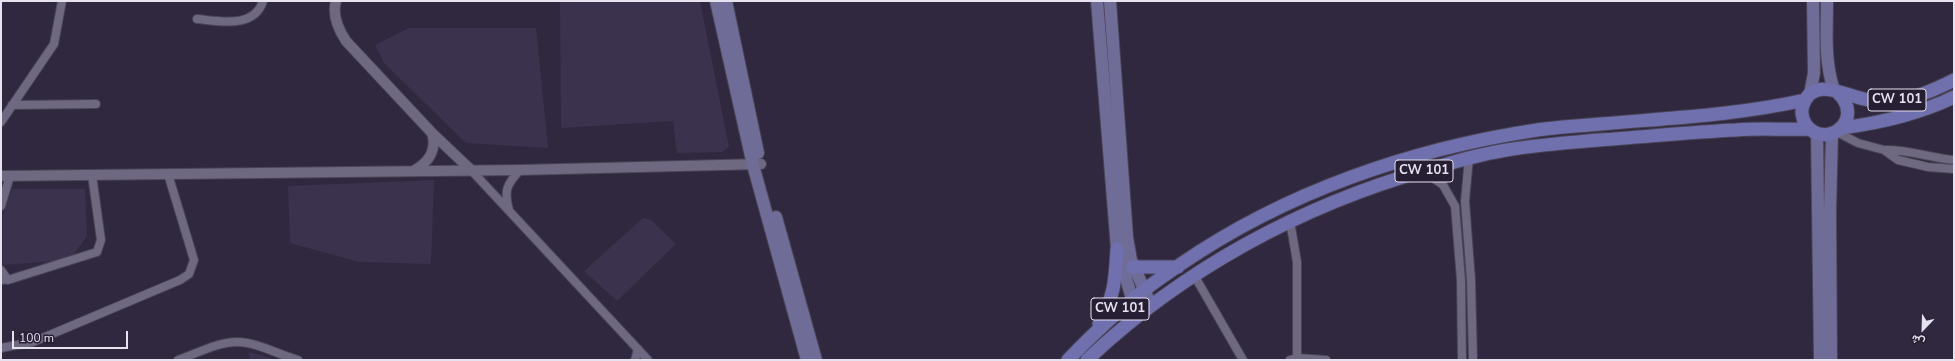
<!DOCTYPE html>
<html>
<head>
<meta charset="utf-8">
<style>
	body { margin:0 }
	#map { position:relative; width:1955px; height:361px; overflow:hidden; background:#2f283e; font-family:"Nunito Sans",Vazirmatn,sans-serif }
	canvas { display:block }
	.frame { position:absolute; inset:0; border:2px solid #e6e2f0; pointer-events:none }
	.north { position:absolute; left:1903px; top:309px; width:40px; height:40px; -webkit-text-stroke:3px #261f34; paint-order:stroke; rotate:203deg; font-size:11px; font-weight:700; line-height:16px; text-align:center; color:#e6e2f0 }
	.north::after { content:''; display:block; margin:auto; width:14px; height:18px; background:#e6e2f0; clip-path:polygon(50% 0,100% 100%,50% 72%,0 100%) }
	.scale { position:absolute; left:12px; top:331px; width:116px; height:18px; box-sizing:border-box; border:2px solid #e6e2f0; border-top:0; padding-left:5px; font-size:12px; line-height:14px; white-space:nowrap; color:#e6e2f0; -webkit-text-stroke:3px #261f34; paint-order:stroke }
</style>
</head>
<body>
<div id="map">
<canvas width="1955" height="361"></canvas>
<div class="frame"></div>
<div class="north">ش</div>
<div class="scale">100 m</div>
</div>
<script>
const ctx = document.querySelector('canvas').getContext('2d');
ctx.lineJoin = 'round';
function fillPath(path, color) { ctx.fillStyle = color; ctx.fill(path, 'evenodd'); }
function trace(path, color, width, dash) { ctx.strokeStyle = color; ctx.lineWidth = width; ctx.lineCap = dash ? 'butt' : 'round'; ctx.setLineDash(dash || []); ctx.stroke(path); }
function label(font, color, halo, rows, align = 'center') {
  ctx.font = font + ' "Nunito Sans",sans-serif'; ctx.lineWidth = 3; ctx.setLineDash([]); ctx.textBaseline = 'middle'; ctx.strokeStyle = halo; ctx.fillStyle = color; for (const [text, x, y, turn = 0] of rows) {
    ctx.save(); ctx.translate(x, y); ctx.rotate((+turn || 0) * Math.PI / 180); ctx.textAlign = isNaN(turn) ? turn : align; if (halo) ctx.strokeText(text, 0, 0); ctx.fillText(text, 0, 0); ctx.restore();
  }
}
fillPath(new Path2D(`
	M560,1H700L729,147L722,152L677,153L673,121L561,128Z
	M409,28H536L548,148L466,143L384,63L375,45Z
	M434,180L431,264L359,262L290,243L288,186Z
	M12,189H85L87,236L70,260L3,265V215Z
	M643,218L651,220L676,244L617,301L584,271Z
	M249,352L278,360H250Z`), '#3b334d');
const minor = new Path2D(`
	M197,19C220,21 254,29 263,1
	M12,105L96,104
	M1,122L54,44L62,1
	M1837,132L1858,143L1884,150L1898,160L1928,167L1954,169
	M1884,150C1908,149 1930,158 1954,160
	M1469,158L1465,201L1471,280L1473,360
	M471,170L648,360
	M1423,171L1443,185L1455,206L1461,280L1462,360
	M1,206L10,176
	M509,210C504,191 506,185 520,170
	M1290,221L1297,262V360
	M1,270L8,280
	M1194,275L1243,360
	M1,280L11,279L97,252L101,240L92,175
	M1,348L33,342L180,280L189,274L194,260L168,174
	M178,360C196,354 217,342 237,342C257,342 279,355 298,360
	M635,360L638,349
	M1290,360L1298,358L1326,360`);
const tertiary = new Path2D(`
	M336,1C332,15 338,29 346,41L432,133L471,170
	M415,170C429,162 437,149 432,133
	M1,176L520,170L761,164`);
const secondary = new Path2D(`
	M716,1L753,165L807,360
	M726,1L758,153
	M1097,1L1117,249L1137,315
	M1110,1L1127,237L1131,260L1151,305
	M1827,1C1827,31 1824,61 1834,90
	M1810,94L1814,73L1813,1
	M1817,133L1820,360
	M776,217L816,360
	M1831,360L1830,211L1832,133`);
const primary = new Path2D(`
	M1837,92C1867,119 1826,151 1806,125C1802,119 1801,111 1803,105C1813,76 1844,95 1864,99C1872,101 1883,102 1891,101C1914,99 1934,90 1954,80
	M1841,128C1880,123 1919,114 1954,97
	M1133,267H1178
	M1099,324C1115,295 1115,281 1117,249
	M1068,360C1091,336 1115,313 1142,292C1154,282 1168,273 1181,264C1286,192 1411,149 1537,130C1558,127 1580,126 1601,124C1669,118 1738,115 1805,100
	M1087,360C1182,270 1300,206 1426,170C1451,163 1476,155 1501,151C1533,145 1567,143 1599,140C1644,137 1690,132 1736,130C1760,128 1785,130 1810,129`);
trace(minor, '#494355', 10);
trace(tertiary, '#494355', 12);
trace(secondary, '#494355', 14);
trace(primary, '#494355', 15);
trace(minor, '#6f6881', 8);
trace(tertiary, '#6f6881', 10);
trace(secondary, '#6f6c98', 12);
trace(primary, '#7070af', 13);
for (const [x, y, w] of [
	[1897,100,58],
	[1424,171,58],
	[1120,309,58]
]) { const box = new Path2D(); box.roundRect(x - w / 2, y - 11, w, 22, 3); ctx.fillStyle = '#261f34'; ctx.fill(box); trace(box, '#e6e2f0', 1); }
label('bold 13px', '#e6e2f0', null, [
	["CW 101",1897,100],
	["CW 101",1424,171],
	["CW 101",1120,309]
]);
</script>
</body>
</html>
